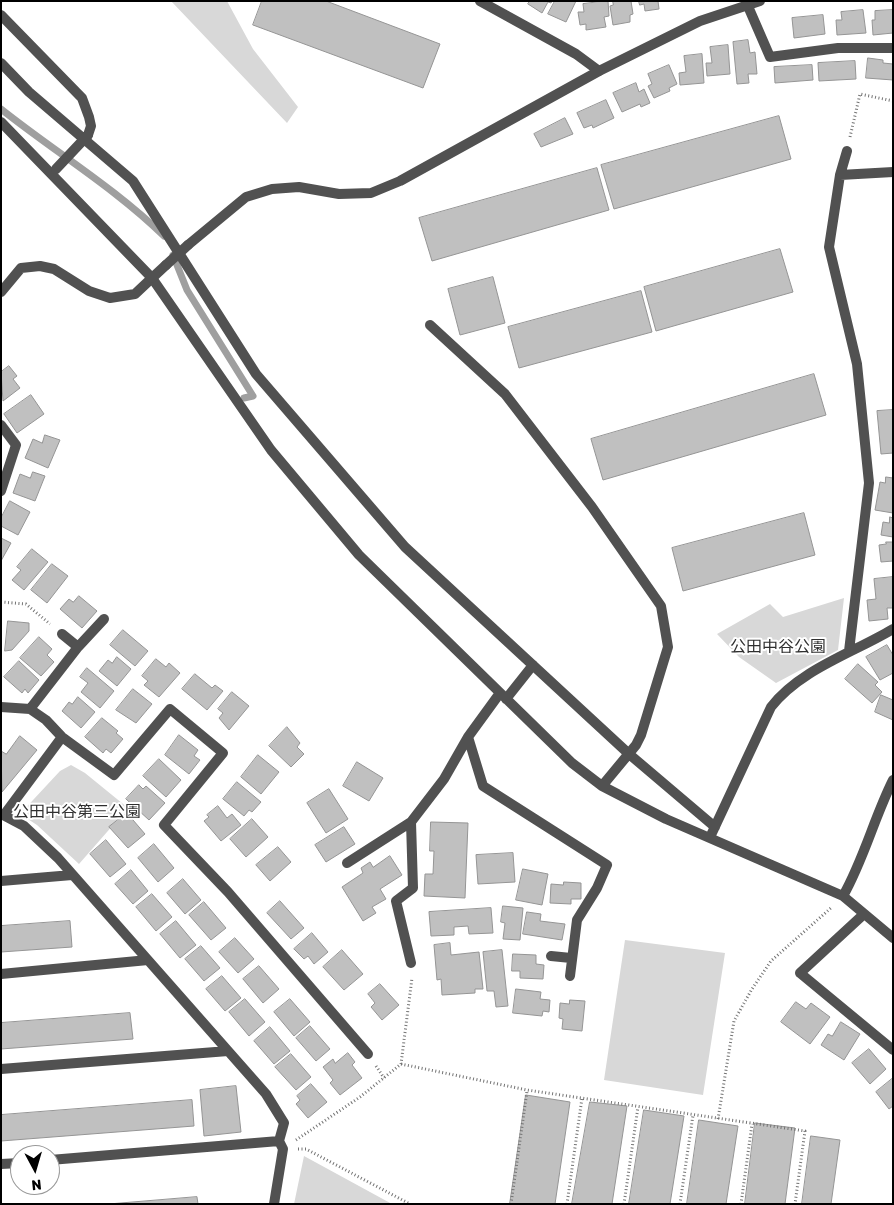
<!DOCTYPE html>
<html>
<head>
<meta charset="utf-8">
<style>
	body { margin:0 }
	#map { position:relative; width:894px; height:1205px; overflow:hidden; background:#fff; font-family:Rubik,sans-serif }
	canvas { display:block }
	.frame { position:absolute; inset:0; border:2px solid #000; pointer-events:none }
	.north { position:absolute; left:10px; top:1145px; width:50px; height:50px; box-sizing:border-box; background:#fff; border:1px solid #999; border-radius:50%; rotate:174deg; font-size:14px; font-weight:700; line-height:20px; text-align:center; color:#000 }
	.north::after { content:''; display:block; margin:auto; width:18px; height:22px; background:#000; clip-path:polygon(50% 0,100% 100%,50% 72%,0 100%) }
</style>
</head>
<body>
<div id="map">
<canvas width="894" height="1205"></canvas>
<div class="frame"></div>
<div class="north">N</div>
</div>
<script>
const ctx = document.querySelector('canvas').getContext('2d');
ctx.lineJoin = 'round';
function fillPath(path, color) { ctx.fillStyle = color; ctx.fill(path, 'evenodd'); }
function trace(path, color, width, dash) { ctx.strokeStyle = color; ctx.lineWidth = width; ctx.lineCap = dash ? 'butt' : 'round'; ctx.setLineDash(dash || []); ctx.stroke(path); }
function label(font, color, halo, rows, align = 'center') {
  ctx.font = font + ' Rubik,"Noto Sans JP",sans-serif'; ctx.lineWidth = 4; ctx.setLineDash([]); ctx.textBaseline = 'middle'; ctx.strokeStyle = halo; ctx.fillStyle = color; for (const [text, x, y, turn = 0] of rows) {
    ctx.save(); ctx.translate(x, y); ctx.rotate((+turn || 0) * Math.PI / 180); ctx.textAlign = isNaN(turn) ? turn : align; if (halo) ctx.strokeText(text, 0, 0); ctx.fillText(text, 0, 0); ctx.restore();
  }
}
fillPath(new Path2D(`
	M171,1H227L253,49L298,107L287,123Z
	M844,598L838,650L776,683L739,657L717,634L770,604L783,617Z
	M71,765L85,773L128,808L79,864L37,825L20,814L60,771Z
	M625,940L725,953L703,1095L604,1080Z
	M304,1156L392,1204H294Z`), '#d8d8d8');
trace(new Path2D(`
	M1,109C55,152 115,188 164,236
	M173,255L187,290L253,396L244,398`), '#9f9f9f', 7);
const building = new Path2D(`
	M262,1H326L440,44L423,88L253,25Z
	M530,1H552L551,3L548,2L542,13L528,4Z
	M555,1H576L566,22L548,14Z
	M608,1L609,16L604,17L606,27L586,30V24L580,25L578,12H584L583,4Z
	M613,1H631L633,14L630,15V22L613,25L610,6L613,5Z
	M639,1H658L659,9L645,11L644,4L640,5Z
	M863,10L866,33L837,35L836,20H842L841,12Z
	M893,10V33L873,35L872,20H875V11Z
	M823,15L825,34L794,38L792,18Z
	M748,40L750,53L755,52L757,74H748L749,83L737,84L733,42Z
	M728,45L730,74L707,76L706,63H712L710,47Z
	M702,54L704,83L680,85L679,73L686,72L684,56Z
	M868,58L883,60V63L893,64V80L866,78Z
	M855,61L856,79L819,81L818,63Z
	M669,65L677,84L669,88L670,91L654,98L648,86L652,84L648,74Z
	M812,65L813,80L775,83L774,67Z
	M636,83L639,92L644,89L650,103L641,107L640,104L622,112L613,93Z
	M606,100L614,118L593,128L592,125L584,128L577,113Z
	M779,116L791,159L614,209L601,165Z
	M565,118L573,134L541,147L534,134Z
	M597,168L609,210L432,261L419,218Z
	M780,249L793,292L656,331L644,287Z
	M493,277L505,323L460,335L448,289Z
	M641,291L652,332L519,368L508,327Z
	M9,366L17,376L13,379L20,388L3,401L1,372Z
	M814,374L826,415L603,480L591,439Z
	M31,395L44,414L17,433L4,414Z
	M893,410V453L881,454L877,411Z
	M45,435L60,440L48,468L25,458L33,439L42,443Z
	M33,472L45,476L35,501L13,493L20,474L30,478Z
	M886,477L893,478V513L875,510L880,482L885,483Z
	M10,501L30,512L18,535L1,526V518Z
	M804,513L815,555L683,591L672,548Z
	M890,517L893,518V537L881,535L883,522L889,523Z
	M1,538L11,543L1,561Z
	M886,542H893V561L881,562L879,545L886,544Z
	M32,549L48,562L24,590L12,580L21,570L17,567Z
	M52,564L68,576L47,603L31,590Z
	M893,577V608H887L888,619L869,621L867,600L876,599L874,579Z
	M79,596L97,611L82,628L60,609L69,599L73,602Z
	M8,621L29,623V631L12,650L5,651Z
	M123,630L148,651L135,666L110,645Z
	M39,637L52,649L47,655L54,662L41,676L20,658Z
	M887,645L893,655V673L880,680L866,657Z
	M117,657L131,669L117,686L99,671L108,660L112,663Z
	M156,659L166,667L169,663L180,673L159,697L144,685L148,681L142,676Z
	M19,661L39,680L28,693L25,689L22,693L4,677Z
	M858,664L878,682L875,685L882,692L872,703L845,679Z
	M87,668L114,691L100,708L81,692L88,683L80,677Z
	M195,674L212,688L215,685L223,691L207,710L182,689Z
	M133,689L152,704L136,723L116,710Z
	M232,692L249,706L229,730L219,718L223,713L218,709Z
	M881,695L893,700V720L875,712Z
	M78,697L95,712L81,728L62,711L69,702L72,704Z
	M102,718L118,731L116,733L123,739L111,753L106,749L103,753L85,737Z
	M287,727L300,743L297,747L304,754L291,767L269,746Z
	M179,735L198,750L194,756L200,760L189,774L165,755Z
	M20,736L37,750L2,792L1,751L6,754Z
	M258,755L279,772L261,794L241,777Z
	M159,759L181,780L166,797L143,776Z
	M357,762L383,778L369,801L343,786Z
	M237,782L261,802L252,812L249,810L244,816L223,799Z
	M139,785L143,789L146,786L165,803L149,820L126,799Z
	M329,789L348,819L326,833L307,803Z
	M218,806L227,818L232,814L241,825L221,841L204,821L209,817L207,815Z
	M127,813L145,834L128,848L109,827Z
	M252,819L268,837L246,857L230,839Z
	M431,822L468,823L465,898L424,896L425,874H433L434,851H430Z
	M344,827L355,844L326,862L315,845Z
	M106,840L126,864L110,877L90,854Z
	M154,844L174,868L158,882L138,858Z
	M278,847L291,862L270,881L256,865Z
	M513,853L515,882L478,884L476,855Z
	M390,856L402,875L380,889L386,899L372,907L376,913L363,921L342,887L363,873L361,868L370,862L373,867Z
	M523,869L548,874L542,905L516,900Z
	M131,870L148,891L133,904L115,884Z
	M183,879L201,900L185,914L167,893Z
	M564,882L581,883V899H571V904L550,903L551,884L563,885Z
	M152,894L172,917L156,931L136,907Z
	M280,901L304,928L291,939L267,913Z
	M204,902L226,928L211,940L189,915Z
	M503,906L523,908L520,940L503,939L505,923L501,922Z
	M491,908L493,933L469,934L468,926L454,927V935L431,936L429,912Z
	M527,912L541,914L540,921L565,924L562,940L523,934Z
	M70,921L72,947L1,952V926Z
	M176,921L196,945L180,958L160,934Z
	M312,933L328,952L314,964L308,956L304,959L294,949Z
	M235,938L254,959L238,973L219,952Z
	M450,943L451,955L479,952L483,989H475V993L442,995L441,979L437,980L434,945Z
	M201,946L220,968L204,981L185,959Z
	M342,950L363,974L344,990L323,967Z
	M502,950L508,1006L496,1007L494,991H487L483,952Z
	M513,954L536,955V964L544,965L543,979L520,978V971H512Z
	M259,966L279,989L263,1003L243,979Z
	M222,976L241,998L225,1011L206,989Z
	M380,984L399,1005L382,1020L371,1007L375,1003L368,994Z
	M516,989L541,992L540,999L550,1000L549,1012L543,1011L542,1016L513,1013Z
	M245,999L265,1022L249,1036L229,1012Z
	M290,999L310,1022L294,1036L274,1012Z
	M570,1000L585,1001L582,1031L562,1029L563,1019L559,1018L560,1003L569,1004Z
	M796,1002L806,1009L811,1003L830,1017L810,1044L781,1022Z
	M130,1013L133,1039L1,1049V1023Z
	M841,1022L860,1034L844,1060L821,1045L828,1034L832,1036Z
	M310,1026L330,1049L316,1061L296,1038Z
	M270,1027L290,1051L274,1064L254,1041Z
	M869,1049L886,1069L870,1084L852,1063Z
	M348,1053L355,1062L352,1065L362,1078L340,1095L330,1083L333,1080L323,1067L333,1059L335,1063Z
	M291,1054L311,1077L296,1090L275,1067Z
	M893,1078V1106L889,1109L876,1092Z
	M311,1084L327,1102L308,1118L296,1104L300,1100L297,1096Z
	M236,1086L241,1132L204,1136L200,1090Z
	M526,1095L570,1102L555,1204H510Z
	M192,1100L194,1126L1,1141V1115Z
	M590,1102L627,1106L612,1204H572Z
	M644,1110L684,1116L670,1204H629Z
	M699,1120L738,1126L726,1204H687Z
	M755,1123L795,1128L785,1204H745Z
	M811,1136L840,1140L831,1204H802Z
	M197,1197L198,1204H109Z`);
fillPath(building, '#c0c0c0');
trace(building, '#959595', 1);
trace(new Path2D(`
	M850,137L860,94L893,101
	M1,602L26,604L50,624
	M401,1064L527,1090L805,1131L795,1204
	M376,1066L384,1078
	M718,1119L734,1021L752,989L771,961L832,907
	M296,1140L360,1097L401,1064L412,978
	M298,1149H306L410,1204
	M511,1204L527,1091
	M567,1204L582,1098
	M624,1204L638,1107
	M680,1204L693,1115
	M741,1204L752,1124`), '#737373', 3, [1, 2.5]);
trace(new Path2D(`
	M480,1L576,54L599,71
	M747,4L770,57L838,48H893
	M1,15L82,98L89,117L91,126L88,135
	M1,63L29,92L133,181L256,374L405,547L629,754L715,827
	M847,151L840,175L829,247L857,364L869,483L849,651
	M840,175L893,172
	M1,292L21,268L40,266L54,269L89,291L110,298L135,294L152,278L271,450L359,555L572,763L602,786L666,819L843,896L893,938
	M430,325L505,394L592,507L661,606L668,647L641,735L636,745L602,786
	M1,425L16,445L1,491
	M62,634L78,647
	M506,699L533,665
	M1,707L30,709L46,720L62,737L114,775L170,709L223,753L164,825L228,892L368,1054
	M30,709L78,647L104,619
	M468,737L483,786L607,865L597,888L577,920L570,976
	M1,814L24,826L58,858L266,1094L284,1123L279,1141L283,1149L274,1204
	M4,815L62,737
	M712,833L771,707C801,669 853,653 893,629
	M347,863L411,822L444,779L468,737L500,693
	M1,881L72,875
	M843,896C864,859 874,818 893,780
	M864,914L800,973L893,1050
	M551,956L571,958
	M411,963L396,901L413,888L411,822
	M1,974L148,960
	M1,1069L228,1051
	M50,1160L279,1141
	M1,1164L20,1163`), '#515151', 10);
trace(new Path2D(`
	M1,122L152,278L166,265
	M188,245L246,197L272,189L299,187L339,194L371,193L400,181L599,71L700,21L760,1`), '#515151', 10);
trace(new Path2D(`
	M56,169L88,135`), '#515151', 10);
trace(new Path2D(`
	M166,265L188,245`), '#515151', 10);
label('16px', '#2f2f2f', '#fff', [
	["公田中谷公園",778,647],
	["公田中谷第三公園",77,812]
]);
</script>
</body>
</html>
